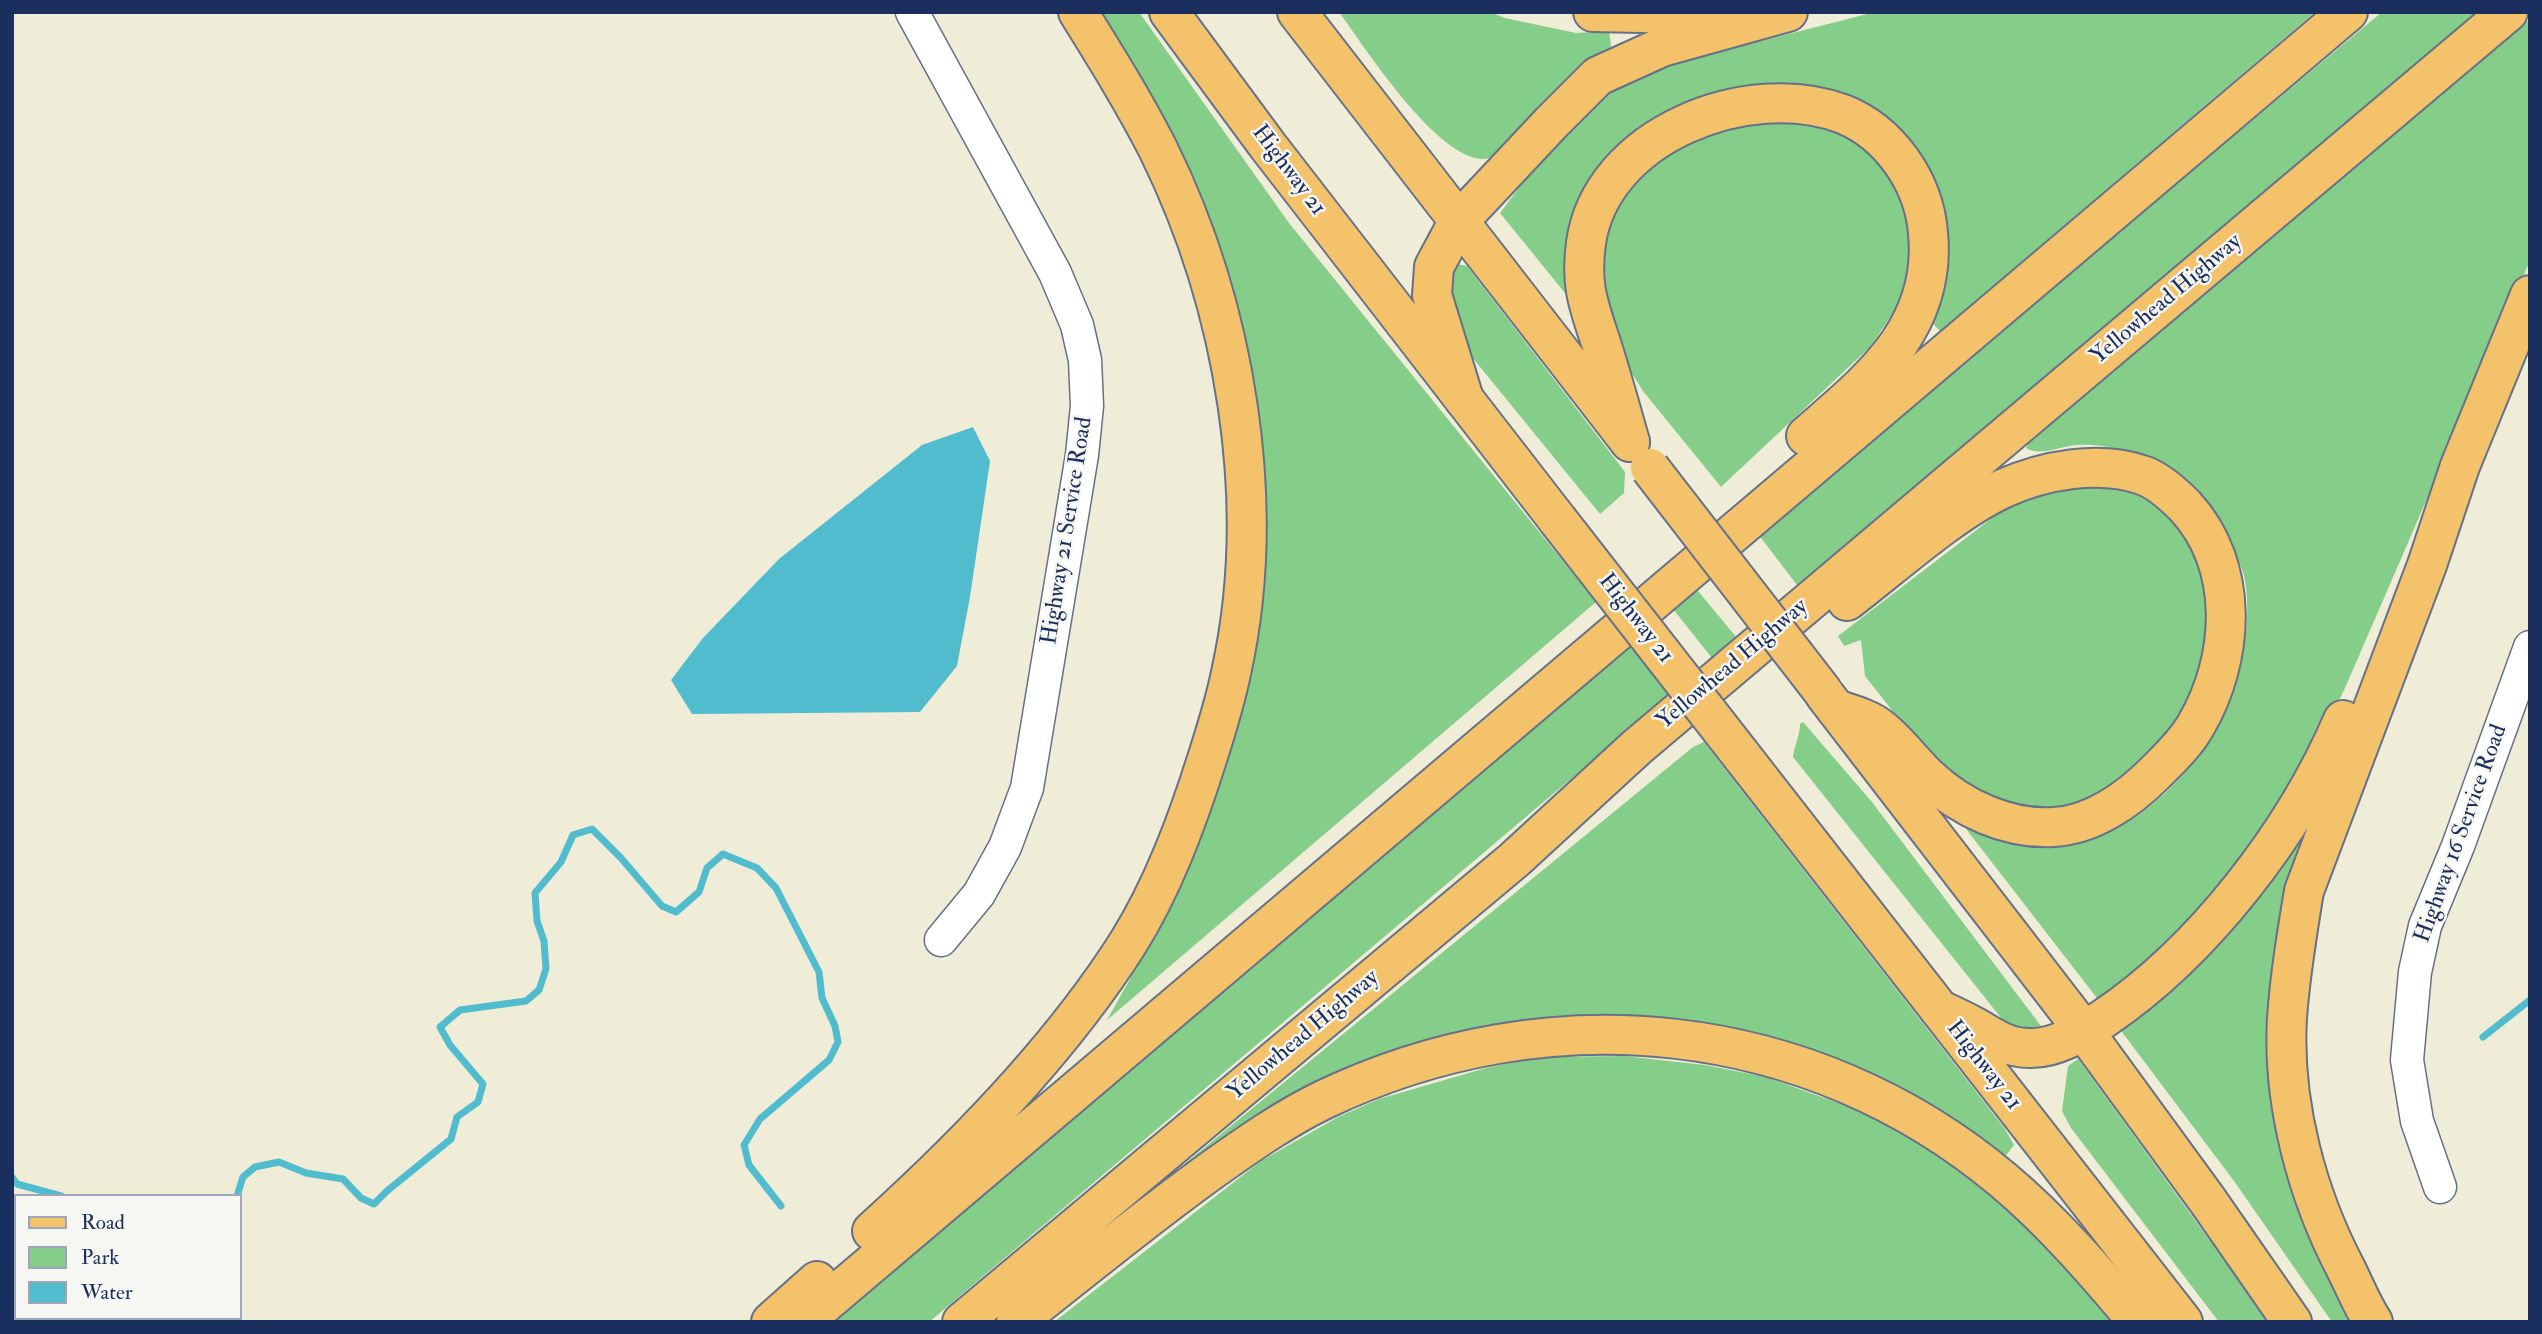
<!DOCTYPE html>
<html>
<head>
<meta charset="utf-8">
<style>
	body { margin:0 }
	#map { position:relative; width:2542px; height:1334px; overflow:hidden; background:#efecd8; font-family:"IM FELL Double Pica",serif }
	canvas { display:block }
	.frame { position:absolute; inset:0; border:14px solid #1b2f5e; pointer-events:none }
	.legend { position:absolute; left:14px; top:1194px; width:228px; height:126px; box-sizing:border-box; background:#f6f6f2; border:2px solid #9ea6b7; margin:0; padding:9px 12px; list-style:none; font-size:21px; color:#1b2f5e }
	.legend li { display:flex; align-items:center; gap:14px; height:35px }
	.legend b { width:35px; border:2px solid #9ea6b7 }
</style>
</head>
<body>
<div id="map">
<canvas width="2542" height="1334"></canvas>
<div class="frame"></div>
<ul class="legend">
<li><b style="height:9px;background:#f3c26a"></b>Road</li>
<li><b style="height:19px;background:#85ce8a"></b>Park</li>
<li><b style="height:19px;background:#51bcce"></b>Water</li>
</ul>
</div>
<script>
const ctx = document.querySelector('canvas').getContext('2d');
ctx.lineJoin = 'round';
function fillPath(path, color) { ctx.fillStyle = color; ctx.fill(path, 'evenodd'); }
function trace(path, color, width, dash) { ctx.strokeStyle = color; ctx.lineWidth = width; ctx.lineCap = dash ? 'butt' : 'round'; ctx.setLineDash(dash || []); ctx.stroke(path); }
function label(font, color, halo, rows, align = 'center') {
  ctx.font = font + ' "IM FELL Double Pica",serif'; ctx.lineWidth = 5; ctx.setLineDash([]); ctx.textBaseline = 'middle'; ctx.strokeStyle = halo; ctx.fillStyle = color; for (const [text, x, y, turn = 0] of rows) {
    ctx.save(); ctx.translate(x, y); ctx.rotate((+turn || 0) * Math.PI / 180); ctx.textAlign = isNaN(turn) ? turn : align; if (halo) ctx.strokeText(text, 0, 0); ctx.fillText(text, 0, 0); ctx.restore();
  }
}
fillPath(new Path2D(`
	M1097,12H1139L1289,223L1596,602L1107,1020L1164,918L1260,449Z
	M1339,12H1490L1505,18L1576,33L1609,31L1611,46L1610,53L1501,153C1495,155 1487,160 1481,159C1434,155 1366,49 1339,12Z
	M1875,12H2315L1940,331L1932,323L1948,264L1945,215L1848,98L1636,131L1597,168L1578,210L1569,298L1500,213L1551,145L1592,105L1619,86L1656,68Z
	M2382,12H2480L1797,585L1758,534Z
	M2530,19V261L2345,688L2308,765L2215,903L2100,1002L1963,825C1996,827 2030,829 2063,831C2074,832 2089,835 2100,833C2123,828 2146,810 2163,795C2220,744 2257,658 2245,580C2242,566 2236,553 2230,541C2222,525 2214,509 2201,497C2168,467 2123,442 2077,445C2060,446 2041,457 2026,448L2028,444Z
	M1730,122H1809L1859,138L1876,157L1902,201L1908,231V269L1897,307L1870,347L1721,487L1643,391L1611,340L1600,312L1601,227L1640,167Z
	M1457,264L1467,266L1625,472L1624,493L1600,514L1472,357L1456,329L1443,281Z
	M2097,485L2137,495L2176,512L2214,585L2196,705L2136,778L2079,804L2047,811L2017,809L1970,791L1917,742L1865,676L1861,640L1844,646L1838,636L2009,505L2042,490Z
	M1693,585L1737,638L1712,658L1669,604Z
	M1628,644L1670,695L929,1322H832Z
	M1803,722L1872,802L2044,1030L2006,1024L1793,757C1794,746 1800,736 1800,724Z
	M1704,742L2005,1129L2014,1145L2004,1158L1883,1086L1501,1029L1093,1239L1693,747Z
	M2311,823L2279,965L2356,1322H2332L2234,1181L2122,1032V1026L2216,946L2272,879Z
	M1624,1056L1705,1065L1766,1077L1869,1114L1937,1152L2003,1201L2117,1322H1054L1261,1161L1338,1117L1379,1099L1486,1068L1541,1057Z
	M2078,1059L2269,1322H2219L2071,1128L2062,1111L2068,1066Z`), '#85ce8a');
fillPath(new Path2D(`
	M973,427L990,461L970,597L957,666L920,712L692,714L671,680L703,638L779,559L922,445Z`), '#51bcce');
trace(new Path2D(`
	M2483,1037L2530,1000
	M12,1177L17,1184L61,1196
	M237,1196L243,1177L255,1167L279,1162L306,1173L343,1179L361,1198L374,1204L387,1191L451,1139L457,1117L478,1102L483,1084L450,1045L440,1027L460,1010L526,1001L539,990L546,969L544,941L537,921L535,893L561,862L573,835L592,829L621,858L662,906L676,912L699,892L707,868L723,854L757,868L776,888L819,972L822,998L835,1026L838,1042L829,1060L760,1119L744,1145L749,1165L781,1206`), '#51bcce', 7);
const minor = new Path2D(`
	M912,12L1055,273L1077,325L1085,360L1087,406L1082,455L1027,788L1005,847L979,894L941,940
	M2440,1187L2417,1121L2407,1060L2415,972L2425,926L2458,846L2530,647`);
const major = new Path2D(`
	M1169,12L1268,146L1557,519
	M1297,12L1630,442
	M1825,695L2084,1031L2208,1201L2292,1322
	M1741,755L2183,1322`);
const highway = new Path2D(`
	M1593,12L1733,15
	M1464,399L1432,295L1434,267L1458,222L1551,123L1598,76L1662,47L1788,12
	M1630,442C1621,410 1612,378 1602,346C1589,306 1580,286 1586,243C1601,135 1748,78 1843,114C1890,133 1924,182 1928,233C1932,273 1922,309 1899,343C1874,379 1839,407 1806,436
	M1836,709C1850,714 1869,719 1880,728C1898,742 1912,762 1928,777C1961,808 2008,830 2054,827C2092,825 2128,800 2155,773C2169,759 2186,743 2196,725C2235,658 2240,566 2185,506C2174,495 2158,480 2142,475C2099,460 2044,470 2002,489C1951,513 1893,566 1847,601
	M1939,1009C1951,1015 1964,1021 1977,1028C1995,1039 2008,1048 2030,1048C2055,1049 2082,1032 2103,1019C2204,951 2295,832 2343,720
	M872,1231C963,1149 1062,1047 1128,943C1163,887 1187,822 1207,759C1216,731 1225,702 1231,673C1269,502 1235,305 1158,149C1134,102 1106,57 1078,12
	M771,1322L817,1281
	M803,1322L2348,12
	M962,1322L1514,860L1637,747L2508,12
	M1016,1322C1081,1271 1145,1218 1212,1170C1247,1145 1284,1119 1323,1100C1548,992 1810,1018 2003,1180C2053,1222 2096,1272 2138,1322
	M2373,1322C2362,1305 2355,1287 2346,1269C2307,1195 2282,1103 2287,1018C2290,975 2297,933 2304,891L2427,565L2460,466L2530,295`);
trace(minor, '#657189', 35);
trace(major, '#657189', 42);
trace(highway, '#657189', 42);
trace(minor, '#fff', 32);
trace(major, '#f3c26a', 38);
trace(highway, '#f3c26a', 38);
const majorBridge = new Path2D(`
	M1650,468L1824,693
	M1557,519L1741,755`);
trace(majorBridge, '#657189', 42, []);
trace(majorBridge, '#f3c26a', 38);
label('23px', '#1b2f5e', '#f6f6f2', [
	["Highway 21",1288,171,53],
	["Yellowhead Highway",2167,300,-40],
	["Highway 21 Service Road",1068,531,-81],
	["Highway 21",1635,619,52],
	["Yellowhead Highway",1733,665,-40],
	["Highway 16 Service Road",2462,834,-70],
	["Yellowhead Highway",1304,1036,-40],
	["Highway 21",1983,1066,52]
]);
</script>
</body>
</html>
